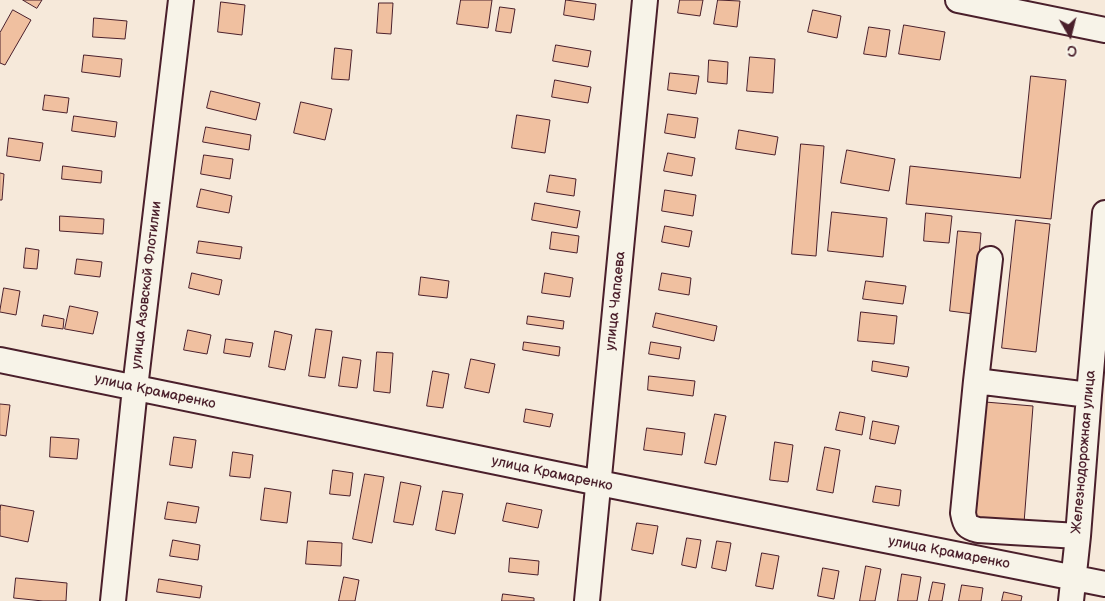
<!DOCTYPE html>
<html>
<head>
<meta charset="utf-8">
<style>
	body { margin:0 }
	#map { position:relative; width:1105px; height:601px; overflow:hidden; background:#f6e9da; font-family:"Balsamiq Sans",sans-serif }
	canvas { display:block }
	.north { position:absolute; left:1045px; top:10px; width:50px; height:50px; -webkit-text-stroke:4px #f7f3e8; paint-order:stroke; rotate:172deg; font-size:14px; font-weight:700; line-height:20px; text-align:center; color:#4a1f2b }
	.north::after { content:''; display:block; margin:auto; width:18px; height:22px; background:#4a1f2b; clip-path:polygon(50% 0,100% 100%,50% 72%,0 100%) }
</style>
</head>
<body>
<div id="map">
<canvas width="1105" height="601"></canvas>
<div class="north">С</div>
</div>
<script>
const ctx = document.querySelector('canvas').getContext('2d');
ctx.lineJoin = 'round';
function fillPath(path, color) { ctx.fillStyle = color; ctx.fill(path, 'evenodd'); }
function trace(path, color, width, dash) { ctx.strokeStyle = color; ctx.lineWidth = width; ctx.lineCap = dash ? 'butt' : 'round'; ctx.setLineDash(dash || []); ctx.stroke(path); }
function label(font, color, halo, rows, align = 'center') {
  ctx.font = font + ' "Balsamiq Sans",sans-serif'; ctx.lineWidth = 4; ctx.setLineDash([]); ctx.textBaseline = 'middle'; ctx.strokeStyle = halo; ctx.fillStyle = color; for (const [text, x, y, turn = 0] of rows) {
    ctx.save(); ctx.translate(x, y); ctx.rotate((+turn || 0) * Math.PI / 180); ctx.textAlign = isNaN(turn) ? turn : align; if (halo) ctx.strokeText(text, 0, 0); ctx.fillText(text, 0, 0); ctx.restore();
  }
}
const building = new Path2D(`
	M23,0H42L37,8Z
	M461,0H492L488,28L457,24Z
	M566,0L596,4L594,20L564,15Z
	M680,0H703L700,16L678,13Z
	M718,0L740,1L737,27L714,24Z
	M221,2L245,5L242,35L218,32Z
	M379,3H393L391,34L377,33Z
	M500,7L515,9L511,33L496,31Z
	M13,10L31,20L5,65L0,63V33Z
	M813,10L841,16L837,38L808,32Z
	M94,18L127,21L125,39L93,37Z
	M904,25L945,32L940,60L899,54Z
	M869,27L890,30L886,57L864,54Z
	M556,45L591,51L588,67L553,61Z
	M335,48L352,50L349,80L332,79Z
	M84,55L122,59L120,77L82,72Z
	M750,57L775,59L773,93L747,91Z
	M709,60L728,62L727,84L708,82Z
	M670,73L699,76L696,94L668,90Z
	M1031,76L1066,80L1051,219L906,204L910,166L1020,178Z
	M555,80L591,87L588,103L552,97Z
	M211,91L260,103L256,120L207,108Z
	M45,95L69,98L67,113L43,110Z
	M301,102L332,109L325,140L294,133Z
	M668,114L698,118L695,138L665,133Z
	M517,115L550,120L545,153L512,148Z
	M74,116L117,122L115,137L72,131Z
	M206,127L251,135L249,150L203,142Z
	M739,130L778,137L775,155L736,149Z
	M9,138L43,143L40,161L7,156Z
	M801,144L824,146L816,256L792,254Z
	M847,150L895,159L889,191L841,183Z
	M668,153L695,158L692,176L664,171Z
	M204,155L233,159L230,179L201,174Z
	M63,166L102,171L101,183L62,179Z
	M0,173L4,174L2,200H0Z
	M550,175L576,179L574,196L547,192Z
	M201,189L232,196L229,213L197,207Z
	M665,190L696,195L693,216L662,211Z
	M535,203L580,211L577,228L532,220Z
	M832,212L887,218L883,257L828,251Z
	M926,213L952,216L949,243L924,241Z
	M60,216L104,219L103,234L60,231Z
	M1016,220L1050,224L1036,352L1002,348Z
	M665,226L692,231L689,247L662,242Z
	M958,231L981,233L974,314L950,311Z
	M552,232L579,236L577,253L550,249Z
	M199,241L242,247L240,259L197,253Z
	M26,248L39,250L37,269L24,268Z
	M77,259L102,262L100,277L75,274Z
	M192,273L222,280L219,295L189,288Z
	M545,273L573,278L570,297L542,293Z
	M662,273L691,278L689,295L659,290Z
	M421,277L449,281L447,298L419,295Z
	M866,281L906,286L903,304L863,299Z
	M4,288L20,291L16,315L0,312Z
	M70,306L98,312L93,334L65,329Z
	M861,312L897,316L894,344L858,341Z
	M656,313L717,326L714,341L653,327Z
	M44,315L64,319L63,329L42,326Z
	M528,316L564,321L563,329L527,324Z
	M316,329L332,331L325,378L309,376Z
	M188,330L211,335L207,354L184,350Z
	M275,331L292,335L285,370L269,367Z
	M226,339L253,343L250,357L224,353Z
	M524,342L560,347L559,356L523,350Z
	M651,342L681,347L679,359L649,354Z
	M377,352L393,353L390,393L374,391Z
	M343,357L361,360L357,388L339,386Z
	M471,359L495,364L489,393L465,388Z
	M873,361L909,367L907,377L872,371Z
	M433,371L449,374L443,408L427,406Z
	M649,376L695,381L693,396L648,390Z
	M985,402L1033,406L1024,523L976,519Z
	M0,404L10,405L6,436L0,435Z
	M526,409L553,414L550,427L524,422Z
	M840,412L865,417L862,435L836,430Z
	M715,414L726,416L716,465L705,463Z
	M873,421L899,426L895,444L870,439Z
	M647,428L685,433L682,455L644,450Z
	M51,437L79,439L77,459L50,457Z
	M174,437L196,440L192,468L170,465Z
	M775,442L793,445L788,482L770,480Z
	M825,447L840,450L833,493L817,490Z
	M233,452L253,455L250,478L230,476Z
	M333,470L353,473L350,496L330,494Z
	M365,474L384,477L372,543L353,539Z
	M401,482L421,486L413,525L394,522Z
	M876,486L901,490L899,506L873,502Z
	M265,488L291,492L287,523L261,520Z
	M443,491L463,494L455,534L436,530Z
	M168,502L199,507L196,523L165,519Z
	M507,503L542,510L538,528L503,521Z
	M1,505L34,511L28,542L0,536V512Z
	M637,523L658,526L653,554L632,550Z
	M687,538L701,540L696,568L682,565Z
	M173,540L200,545L198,560L170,556Z
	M308,541L342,543L341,566L306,564Z
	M717,541L731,543L726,571L712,568Z
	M762,553L779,556L773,589L756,586Z
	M510,558L539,561L538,575L509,572Z
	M866,566L881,569L875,601H860Z
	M823,568L839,571L834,599L818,596Z
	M902,574L921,577L917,601H898Z
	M344,577L359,580L355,601H339Z
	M16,578L67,583L66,601H43L14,598Z
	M159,579L202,586L200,598L157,592Z
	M933,582L945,584L942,601H929Z
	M962,585L983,588L981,601H959Z
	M1004,592L1022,596L1021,601H1002Z
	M503,594L534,598V601H502Z`);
fillPath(building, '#f0c0a0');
trace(building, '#4a1f2b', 1);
const minor = new Path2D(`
	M958,0L1105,30
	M990,259L976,381L1089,395
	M0,360L599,483L1105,584
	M976,381L963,513C965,525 967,527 978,530L1078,536
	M113,601L135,388L181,0
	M587,601L645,0
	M1071,601L1078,536L1089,395L1105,213`);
trace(minor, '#4a1f2b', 28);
trace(minor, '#f7f3e8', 24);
label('14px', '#4a1f2b', '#f7f3e8', [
	["улица Азовской Флотилии",147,285,-83],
	["улица Чапаева",616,301,-84],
	["улица Крамаренко",155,392,12],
	["Железнодорожная улица",1084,452,-85],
	["улица Крамаренко",552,474,12],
	["улица Крамаренко",949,553,11]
]);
</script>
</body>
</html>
